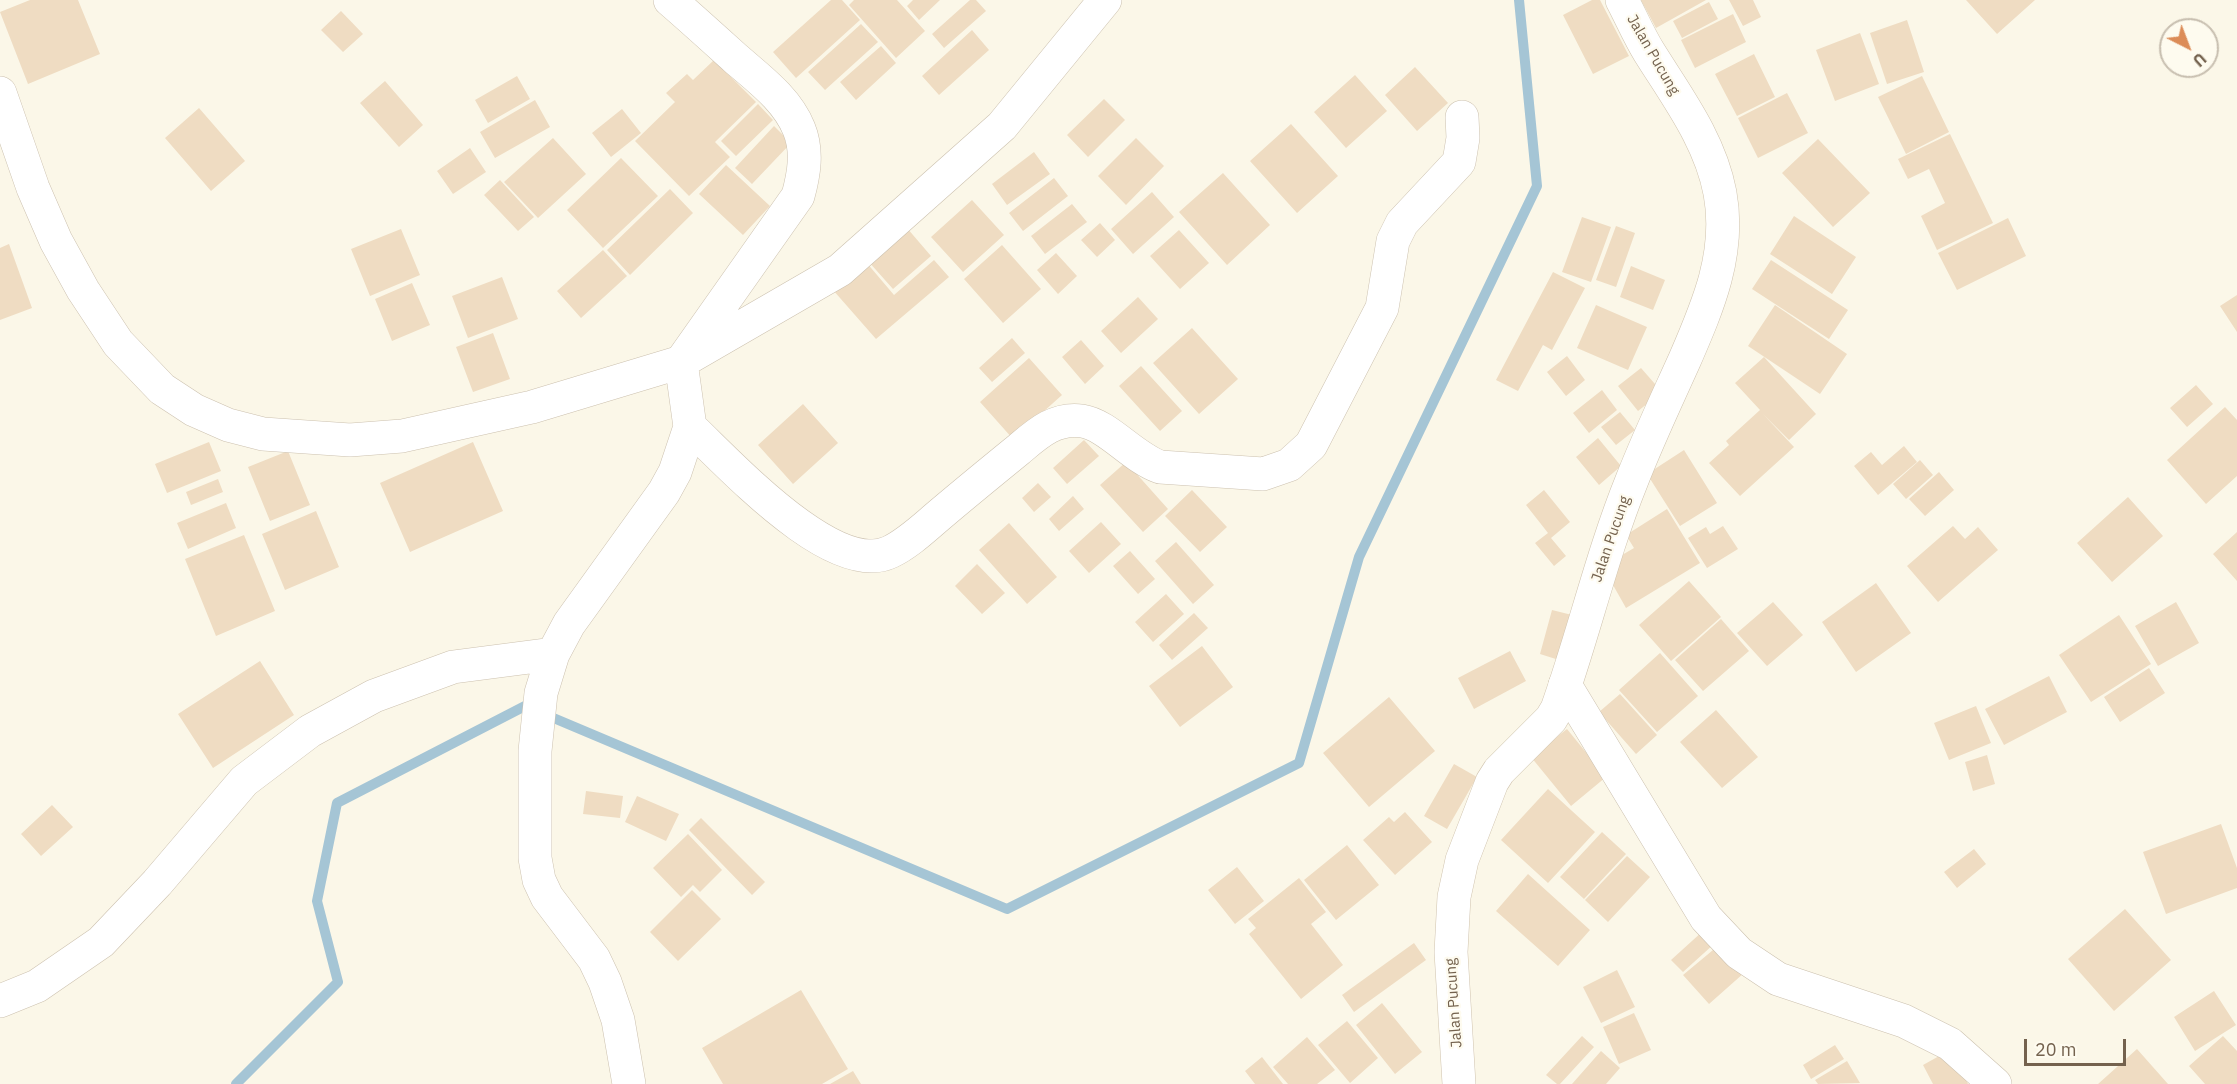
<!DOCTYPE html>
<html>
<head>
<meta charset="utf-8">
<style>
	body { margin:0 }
	#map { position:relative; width:2237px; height:1084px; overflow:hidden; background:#fbf7e8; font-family:"IBM Plex Sans",sans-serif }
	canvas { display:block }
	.north { position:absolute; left:2159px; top:18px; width:60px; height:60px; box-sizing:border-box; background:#fefbef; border:2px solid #c7beaf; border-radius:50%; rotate:138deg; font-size:16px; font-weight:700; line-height:24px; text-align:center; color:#74624e }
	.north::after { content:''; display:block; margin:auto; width:21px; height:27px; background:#dc8c57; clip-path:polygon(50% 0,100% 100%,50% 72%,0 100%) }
	.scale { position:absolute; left:2024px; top:1039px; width:102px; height:27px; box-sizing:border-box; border:3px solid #74624e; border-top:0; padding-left:8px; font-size:18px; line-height:21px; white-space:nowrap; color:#74624e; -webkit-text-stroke:4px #fefbef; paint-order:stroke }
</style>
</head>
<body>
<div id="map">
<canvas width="2237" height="1084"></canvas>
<div class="north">U</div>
<div class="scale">20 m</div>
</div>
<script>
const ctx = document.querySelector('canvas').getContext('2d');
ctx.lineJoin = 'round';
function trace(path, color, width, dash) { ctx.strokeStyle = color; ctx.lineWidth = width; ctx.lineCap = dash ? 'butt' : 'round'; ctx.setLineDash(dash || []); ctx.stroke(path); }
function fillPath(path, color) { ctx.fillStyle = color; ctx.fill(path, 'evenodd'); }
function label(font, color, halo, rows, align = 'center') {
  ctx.font = font + ' "IBM Plex Sans",sans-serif'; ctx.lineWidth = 4.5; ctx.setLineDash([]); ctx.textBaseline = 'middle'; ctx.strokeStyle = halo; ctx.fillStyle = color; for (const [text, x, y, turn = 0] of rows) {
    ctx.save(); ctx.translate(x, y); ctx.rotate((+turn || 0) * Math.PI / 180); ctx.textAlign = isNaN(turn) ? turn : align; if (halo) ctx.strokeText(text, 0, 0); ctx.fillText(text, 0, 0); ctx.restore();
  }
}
trace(new Path2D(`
	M236,1084L338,982L317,901L337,803L525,706L1007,909L1299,763L1359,557L1537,186L1519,0`), '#a5c5d5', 10);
fillPath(new Path2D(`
	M30,0H78L100,54L28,84L0,12Z
	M831,0H842L860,20L796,78L773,52Z
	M854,0H897L925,31L896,58L849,5Z
	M913,0H940L919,20L907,6Z
	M970,0H976L986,11L944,48L932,34Z
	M1592,0H1600L1629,56L1593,74L1563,15Z
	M1641,0H1706L1656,28Z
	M1729,0H1753L1761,17L1743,26Z
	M1966,0H2035L1997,34Z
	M1709,2L1718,19L1682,38L1673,21Z
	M341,11L363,34L343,52L321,30Z
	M1733,14L1746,42L1695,68L1681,40Z
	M1907,20L1924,72L1887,84L1870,33Z
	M861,24L878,42L825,90L808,72Z
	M972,30L989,50L939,95L922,76Z
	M1860,33L1879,84L1835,101L1816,50Z
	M881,46L896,63L856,100L840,82Z
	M1754,54L1775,97L1737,116L1715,74Z
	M714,60L756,102L715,142L730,157L689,196L635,141L675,102L666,93L687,74L693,80Z
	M1415,67L1448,103L1417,131L1385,95Z
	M1355,75L1387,111L1346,148L1314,112Z
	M517,76L530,99L488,123L475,100Z
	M1922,76L1949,132L1906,154L1878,97Z
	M385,81L423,125L399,147L360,103Z
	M1787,93L1808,133L1758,158L1738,118Z
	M1104,99L1125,120L1088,157L1067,135Z
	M535,100L550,127L495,158L480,132Z
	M758,104L773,120L736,156L721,141Z
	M199,108L245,161L211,191L165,138Z
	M622,109L641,133L611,157L592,133Z
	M1291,124L1338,176L1297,213L1250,161Z
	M774,126L791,143L752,184L735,168Z
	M1950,134L1993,223L1937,250L1921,216L1945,203L1929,169L1908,179L1898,159Z
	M553,138L586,174L538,218L504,182Z
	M1136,138L1164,166L1126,205L1098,176Z
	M1818,139L1870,193L1833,227L1782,173Z
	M470,148L486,172L453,194L437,171Z
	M1034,152L1050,174L1007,205L992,184Z
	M621,158L658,196L603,248L567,210Z
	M726,165L770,206L743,235L699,194Z
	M1223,173L1270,225L1227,265L1179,212Z
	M1054,178L1068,196L1023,231L1009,213Z
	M500,180L534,217L518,231L484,195Z
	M670,189L693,213L630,275L607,250Z
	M1152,192L1174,217L1133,254L1111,229Z
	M972,200L1004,235L963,272L931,237Z
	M1072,204L1087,222L1045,254L1031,236Z
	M1794,216L1856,257L1832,294L1770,254Z
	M1582,217L1611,227L1591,282L1562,272Z
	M2008,218L2026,256L1957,290L1938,253Z
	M1100,223L1115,240L1097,257L1081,240Z
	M1616,226L1635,233L1616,287L1596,280Z
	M907,228L931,256L893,289L868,261Z
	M401,229L420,275L370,296L351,249Z
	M1179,230L1209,263L1180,289L1150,256Z
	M9,244L32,308L0,320V248Z
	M1002,245L1041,289L1003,323L964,279Z
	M603,250L627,276L581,318L557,291Z
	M1056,253L1077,276L1058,294L1037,270Z
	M934,260L949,277L876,339L833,290L866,262L894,295Z
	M1771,260L1848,310L1829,339L1752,289Z
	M1631,266L1665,280L1653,310L1620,297Z
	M1553,272L1585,288L1552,350L1543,345L1518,391L1496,380Z
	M502,277L518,319L468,338L452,296Z
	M412,283L430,325L392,341L375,299Z
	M2237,295V332L2220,306Z
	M1138,297L1158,319L1121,353L1101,331Z
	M1596,305L1647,327L1628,370L1577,348Z
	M1775,305L1847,354L1820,394L1748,346Z
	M1192,328L1238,379L1199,414L1153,363Z
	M493,333L510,379L473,392L456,347Z
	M1012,338L1025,353L992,382L979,368Z
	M1081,340L1104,366L1085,384L1062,357Z
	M1567,356L1585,380L1566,396L1547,372Z
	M1764,357L1816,414L1789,440L1763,414L1794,447L1740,496L1709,463L1729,445L1726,441L1760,410L1735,383Z
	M1029,358L1062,395L1013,439L980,402Z
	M1141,366L1182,411L1160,431L1119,386Z
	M1641,368L1662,392L1638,411L1618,386Z
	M2196,385L2213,404L2187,427L2170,408Z
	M1602,390L1617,410L1589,433L1573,413Z
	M803,404L838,443L793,484L758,445Z
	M2225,407L2237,420V476L2206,504L2167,460Z
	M1620,412L1635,430L1616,445L1601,427Z
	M1598,438L1621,466L1599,485L1576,457Z
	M1084,440L1099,456L1067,484L1053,468Z
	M209,442L221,471L167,493L155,464Z
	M473,442L503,511L410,552L380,483Z
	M1904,446L1917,462L1878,495L1854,466L1871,452L1882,465Z
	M1684,450L1717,503L1680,526L1647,474Z
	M288,451L310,505L270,521L248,467Z
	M1920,460L1933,475L1906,499L1893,484Z
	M1126,462L1168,509L1143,532L1100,485Z
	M1939,472L1954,490L1925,516L1909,499Z
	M218,479L223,492L191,505L186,492Z
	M1038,483L1051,497L1034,512L1022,498Z
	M1192,490L1227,527L1200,552L1165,516Z
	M1544,490L1570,522L1551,538L1566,556L1554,566L1535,543L1548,533L1526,505Z
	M1073,496L1084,509L1059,531L1049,519Z
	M2128,497L2163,536L2112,582L2077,543Z
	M226,503L236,528L188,549L177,523Z
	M1667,509L1700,563L1626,608L1613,585L1617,558L1634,548L1626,535Z
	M316,511L339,567L285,590L262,534Z
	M1101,522L1121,544L1089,573L1069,551Z
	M1009,523L1057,577L1027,604L979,550Z
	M1723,526L1738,549L1707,568L1688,538L1706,527L1710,534Z
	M1953,526L1965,539L1978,527L1998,550L1938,602L1907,566Z
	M2237,532V581L2213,554Z
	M244,535L275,611L216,636L185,559Z
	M1176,542L1214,585L1193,604L1155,561Z
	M1130,551L1155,579L1138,594L1113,566Z
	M977,564L1005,593L982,614L955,586Z
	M1689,581L1721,617L1671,661L1639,625Z
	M1876,583L1911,633L1856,672L1822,622Z
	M1166,594L1184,614L1153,642L1135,622Z
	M1773,602L1803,635L1767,666L1737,633Z
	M2176,602L2199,643L2158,666L2135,626Z
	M1552,610L1572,615L1559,660L1540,654Z
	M1194,613L1208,628L1172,660L1159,645Z
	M2119,615L2151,664L2091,702L2059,655Z
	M1721,619L1749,651L1703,691L1675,660Z
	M1202,646L1233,687L1180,727L1149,686Z
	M1510,651L1526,681L1474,709L1458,678Z
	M1660,653L1698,696L1657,732L1619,690Z
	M260,661L294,715L213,768L178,714Z
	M2149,668L2165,693L2120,722L2104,697Z
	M2049,676L2067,712L2004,745L1985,709Z
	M1620,694L1657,735L1636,754L1599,712Z
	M1389,697L1435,751L1369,807L1323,753Z
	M1976,706L1991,743L1949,760L1934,723Z
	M1716,710L1758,757L1722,788L1680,742Z
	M1567,729L1606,777L1571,806L1531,757Z
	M1987,755L1995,784L1973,791L1965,762Z
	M1454,764L1477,777L1447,829L1424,816Z
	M1548,789L1595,832L1548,883L1501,840Z
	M586,791L623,796L620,818L583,814Z
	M637,796L679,814L666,841L625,822Z
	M52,805L73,827L41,856L21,834Z
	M1405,812L1432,842L1395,875L1363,840L1389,817L1394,822Z
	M701,818L765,882L752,895L689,830Z
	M2221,824L2237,868V888L2166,914L2143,852Z
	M1602,832L1626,854L1584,899L1560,877Z
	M688,834L722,870L700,892L693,885L681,897L653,868Z
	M1347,845L1379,885L1336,920L1304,880Z
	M1974,849L1986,864L1957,888L1944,872Z
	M1627,856L1650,877L1608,922L1585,900Z
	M1237,867L1264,901L1235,924L1208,890Z
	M1528,874L1590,930L1558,966L1496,911Z
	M1299,878L1326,912L1311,924L1343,965L1301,999L1249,934L1256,928L1248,919Z
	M692,890L721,919L678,961L650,932Z
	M2125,909L2171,960L2114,1011L2068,959Z
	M1703,931L1714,944L1683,972L1671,960Z
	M1414,943L1426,960L1354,1012L1342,995Z
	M1719,945L1744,973L1709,1004L1683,975Z
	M1617,970L1635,1007L1601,1023L1583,987Z
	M801,990L848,1069L822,1084H723L702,1048Z
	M2214,991L2236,1025L2195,1051L2174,1017Z
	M1382,1003L1422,1052L1395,1074L1356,1025Z
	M1634,1013L1651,1050L1619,1064L1603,1027Z
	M1347,1021L1378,1058L1350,1083L1318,1045Z
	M1582,1036L1594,1047L1560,1084H1557L1546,1075Z
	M2223,1036L2237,1051V1084H2205L2189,1066Z
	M1307,1037L1335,1070L1317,1084H1288L1273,1067Z
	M1835,1045L1844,1059L1811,1079L1803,1065Z
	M2137,1049L2168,1084H2098Z
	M1950,1050L1968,1084H1933L1923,1065Z
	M1601,1051L1620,1068L1606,1084H1572Z
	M1262,1057L1283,1084H1255L1245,1071Z
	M1847,1061L1860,1083L1818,1084L1815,1080Z
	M853,1071L861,1084H830Z`), '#efdcc2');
const street = new Path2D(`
	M0,93L33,188L56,241L83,290L118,343L162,389L194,410L228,425L263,434L350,440L402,436L532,407L681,362L840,270L1002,126L1105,0
	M690,427C728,462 833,579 890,552C907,544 923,529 937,517C964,494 991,472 1018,450C1037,434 1055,417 1082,421C1108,425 1132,457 1160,467L1263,474L1289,465L1311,445L1382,308L1393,241L1402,223L1459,162L1463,138L1462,117
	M1565,685L1706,918L1739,953L1778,979L1904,1021L1950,1044L1995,1084
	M0,1001L37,986L101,942L157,883L244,781L310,731L374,696L453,667L553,654
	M629,1084L618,1020L605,982L594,959L547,897L539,880L535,858V751L541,693L553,654L569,624L664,492L675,472L690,427L681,362L798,196C804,174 808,151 799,129C787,99 759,79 735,58C714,39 692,19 670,0`);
const secondary = new Path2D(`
	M1459,1084L1451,952L1454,897L1462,860L1492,782L1499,771L1551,719L1557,709C1584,633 1602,554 1632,480C1648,439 1667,399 1685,359C1708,306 1731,253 1720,193C1710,140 1677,97 1649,52C1639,36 1631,17 1622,0`);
trace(street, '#ccc1af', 34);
trace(secondary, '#cfc2ad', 34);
trace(street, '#fff', 33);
trace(secondary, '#fff', 33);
label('15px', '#74624e', '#fefbef', [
	["Jalan Pucung",1653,55,60],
	["Jalan Pucung",1611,539,-71],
	["Jalan Pucung",1454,1003,-94]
]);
</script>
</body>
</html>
